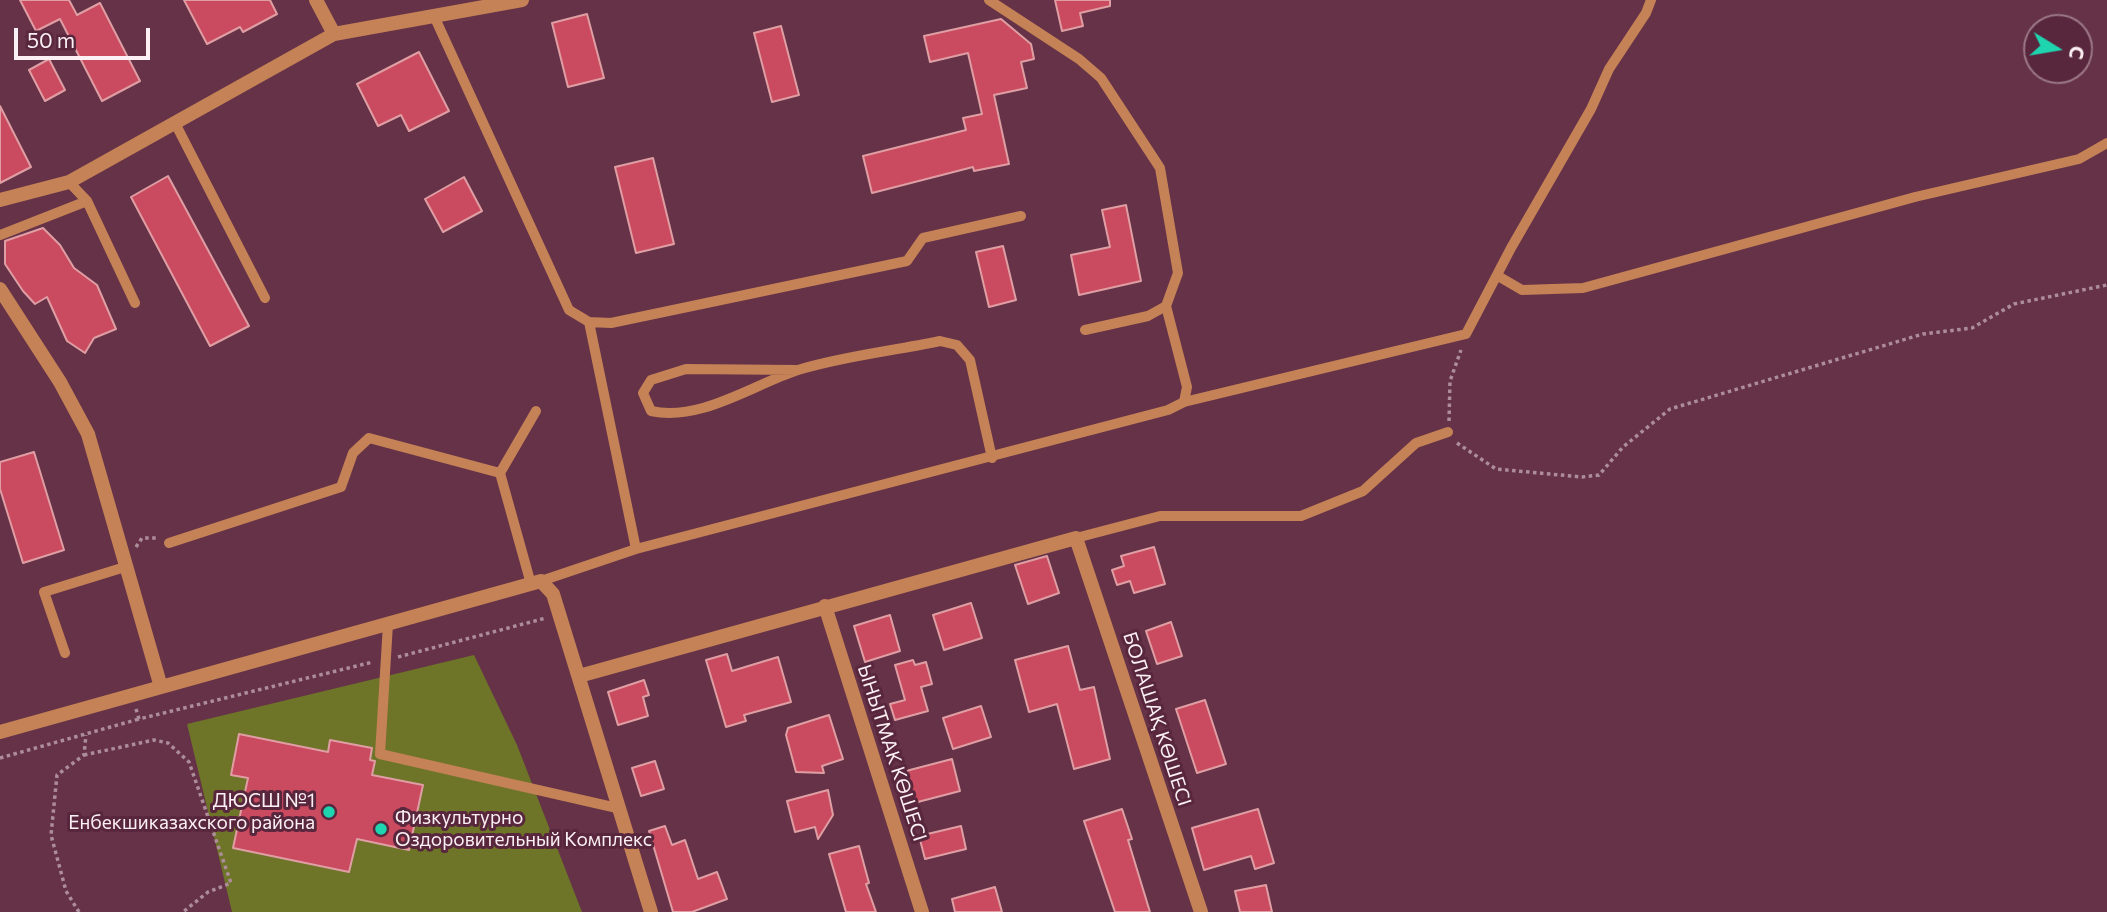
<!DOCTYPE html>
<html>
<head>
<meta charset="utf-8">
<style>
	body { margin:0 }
	#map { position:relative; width:2107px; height:912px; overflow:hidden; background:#653248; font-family:Commissioner,sans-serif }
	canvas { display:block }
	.north { position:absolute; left:2023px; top:14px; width:70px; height:70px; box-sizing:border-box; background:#59273d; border:2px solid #9b7786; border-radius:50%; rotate:101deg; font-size:19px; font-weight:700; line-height:28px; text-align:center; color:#fdf0f4 }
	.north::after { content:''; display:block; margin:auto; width:24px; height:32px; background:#1ed5b0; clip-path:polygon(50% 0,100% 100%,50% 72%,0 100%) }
	.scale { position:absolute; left:14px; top:28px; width:136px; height:32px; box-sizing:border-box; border:4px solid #fdf0f4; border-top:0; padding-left:9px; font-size:21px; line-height:24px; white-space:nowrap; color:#fdf0f4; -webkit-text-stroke:5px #59273d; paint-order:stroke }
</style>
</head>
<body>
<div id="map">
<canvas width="2107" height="912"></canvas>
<div class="north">С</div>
<div class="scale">50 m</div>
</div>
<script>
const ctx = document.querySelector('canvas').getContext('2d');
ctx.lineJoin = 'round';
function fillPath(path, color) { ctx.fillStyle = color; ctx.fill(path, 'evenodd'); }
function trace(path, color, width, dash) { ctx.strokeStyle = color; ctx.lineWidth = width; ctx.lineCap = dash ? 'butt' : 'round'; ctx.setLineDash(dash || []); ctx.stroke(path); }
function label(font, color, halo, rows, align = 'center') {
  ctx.font = font + ' Commissioner,sans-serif'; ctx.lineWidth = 6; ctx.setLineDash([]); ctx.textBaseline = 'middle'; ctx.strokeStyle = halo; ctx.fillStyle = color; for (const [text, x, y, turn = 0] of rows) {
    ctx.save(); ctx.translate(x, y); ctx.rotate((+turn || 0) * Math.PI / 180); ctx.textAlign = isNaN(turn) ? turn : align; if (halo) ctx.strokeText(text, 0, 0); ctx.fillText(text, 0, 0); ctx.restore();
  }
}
fillPath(new Path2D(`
	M474,655L517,745L582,912H232L187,724Z`), '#6e7428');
const building = new Path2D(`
	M20,0H69L77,15L100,3L140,81L102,101L60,19L36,31Z
	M184,0H270L277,14L243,32L240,27L207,44Z
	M1055,0H1110V6L1080,13L1083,26L1062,31Z
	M587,14L604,78L568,87L552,23Z
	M1001,19L1031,44L1034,59L1021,62L1027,88L994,95L1009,164L974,171L973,167L872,193L863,156L966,130L963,118L982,114L968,53L930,62L924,36Z
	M781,26L799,95L772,102L754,33Z
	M419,52L449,111L409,131L401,115L378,126L357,84Z
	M49,59L65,90L45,101L29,70Z
	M0,106L31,167L0,183Z
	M653,158L674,244L636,253L615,167Z
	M168,176L249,326L210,346L131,197Z
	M464,177L482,211L443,232L425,199Z
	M1126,205L1141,281L1079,295L1071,255L1110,247L1102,210Z
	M43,228L60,245L74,268L97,285L116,329L94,338L85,353L67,341L47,297L35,304L23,291L5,264V241Z
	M1003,246L1016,300L989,307L976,252Z
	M34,452L64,550L23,563L0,489V462Z
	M1154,547L1165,584L1134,593L1130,581L1117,585L1112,570L1124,566L1121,556Z
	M1047,556L1059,593L1028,604L1015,565Z
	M971,603L982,638L944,650L933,615Z
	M890,615L900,651L865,662L854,626Z
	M1171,622L1182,656L1157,664L1146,631Z
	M1068,646L1080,690L1094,687L1110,759L1074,769L1057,704L1029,712L1015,660Z
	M727,654L732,671L778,657L791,702L744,715L746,721L726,727L706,660Z
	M913,660L915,665L926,662L932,684L921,687L928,711L895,720L890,704L905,700L895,665Z
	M644,680L649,695L643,697L648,716L618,725L608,692Z
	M1205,700L1226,764L1197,773L1176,709Z
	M981,706L991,737L953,749L943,718Z
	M829,715L843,759L822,766L824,773L796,772L786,735L788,728Z
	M239,734L328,752L330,740L372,748L370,760L375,761L372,775L423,785L409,850L357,839L349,872L233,848L248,778L231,775Z
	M952,759L960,791L914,803L906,771Z
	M655,761L664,789L641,796L632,768Z
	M828,790L833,815L818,839L815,827L795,832L787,801Z
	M1122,809L1132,839L1128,840L1150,912H1115L1084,821Z
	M1258,809L1274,863L1255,869L1251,856L1204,870L1192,828Z
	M665,826L672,845L685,840L698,879L717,872L727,899L692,912H673L649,831Z
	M961,826L966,849L925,859L919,836Z
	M859,846L869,883L866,884L876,912H846L829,854Z
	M1266,885L1272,912H1240L1235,891Z
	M995,887L1002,912H955L952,899Z`);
fillPath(building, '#ca4a5f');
trace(building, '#df9ea3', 2);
trace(new Path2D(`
	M1449,421L1450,381L1461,350
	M1457,443L1496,469L1582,477L1599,475L1623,447L1670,409L1923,334L1972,328L2014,304L2107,285
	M136,547L142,538H158
	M398,657L546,618
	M136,709L139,719L373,662
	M84,755L154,740L168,743L189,762L231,883L208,892L183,912
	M0,758L139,719
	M79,912L66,891L51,835L57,775L84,755L86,735`), '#ae8d9a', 3.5, [3.5, 3.5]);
trace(new Path2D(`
	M989,0L1079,59L1101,78L1160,168L1178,273L1166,306L1148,316L1085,330
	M434,16L569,310L589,322L611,323L907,261L923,238L1021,216
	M175,123L265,298
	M69,182L87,201L135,303
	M0,235L87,201
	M1498,276L1522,290L1583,288L1915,197L2079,159L2107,143
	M589,322L636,549
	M798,370L686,369L651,380L643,393L651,411C700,422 752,385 798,370C843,356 893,351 940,341L957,345L970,360L992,458
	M1184,402L1466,334L1511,248L1591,109L1609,69L1646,13L1651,0
	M500,473L536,411
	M1076,538L1160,516H1301L1363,491L1416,443L1448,432
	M169,543L341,487L353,453L369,438L500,473L531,584
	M541,581L636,549L1168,410L1184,402L1187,387L1166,306
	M388,624L380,754L617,808
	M65,653L44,592L125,567`), '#c48256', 10);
trace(new Path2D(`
	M316,0L334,34
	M0,200L69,182L334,34L522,0
	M0,289L60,382L88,434L161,687
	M825,606L922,912
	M579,676L1076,538L1201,912
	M0,732L541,581L553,594L651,912`), '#c48256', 14);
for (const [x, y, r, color] of [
	[329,812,7,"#1ed5b0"],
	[381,829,7,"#1ed5b0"]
]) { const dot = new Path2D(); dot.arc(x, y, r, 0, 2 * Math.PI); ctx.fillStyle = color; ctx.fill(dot); trace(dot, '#59273d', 2.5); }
label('19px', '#fdf0f4', '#59273d', [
	["БОЛАШАҚ КӨШЕСІ",1157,719,72],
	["ЫНЫТМАК КӨШЕСІ",892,753,72]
]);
label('19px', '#fdf0f4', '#59273d', [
	["ДЮСШ №1",315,801],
	["Енбекшиказахского района",315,823],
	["Физкультурно",395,818,"left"],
	["Оздоровительный Комплекс",395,840,"left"]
], 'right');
</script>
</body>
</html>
